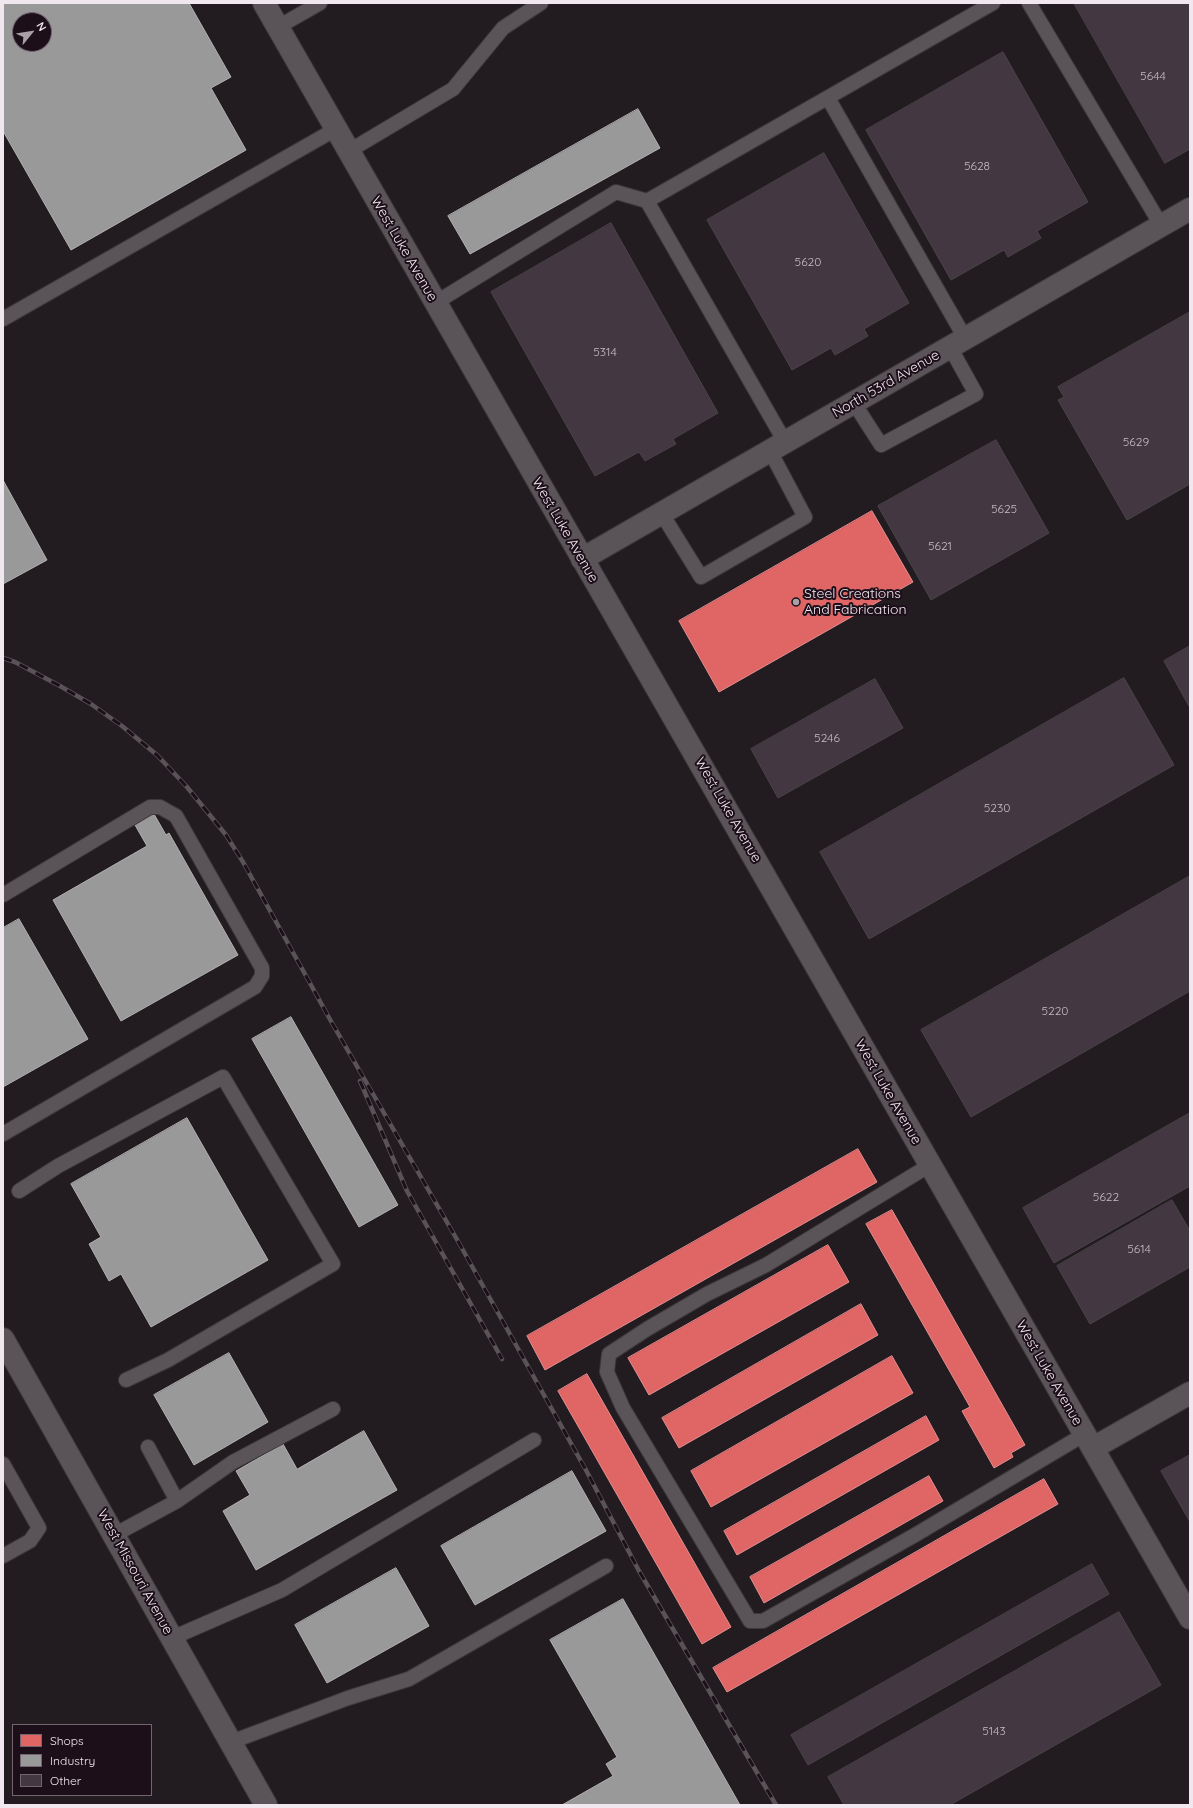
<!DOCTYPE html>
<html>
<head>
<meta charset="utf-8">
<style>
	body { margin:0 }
	#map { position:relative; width:1193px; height:1808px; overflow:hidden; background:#221c21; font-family:Quicksand,sans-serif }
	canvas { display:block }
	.frame { position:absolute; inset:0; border:4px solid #f1e7ee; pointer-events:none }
	.legend { position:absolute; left:12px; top:1724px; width:140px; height:72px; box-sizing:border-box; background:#1d0f1a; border:1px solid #72656f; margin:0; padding:5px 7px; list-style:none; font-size:12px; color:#f1e7ee }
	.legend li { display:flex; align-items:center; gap:8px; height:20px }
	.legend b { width:20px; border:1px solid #72656f }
	.north { position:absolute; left:12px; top:12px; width:40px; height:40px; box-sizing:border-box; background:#1d0f1a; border:1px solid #72656f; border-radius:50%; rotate:60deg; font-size:11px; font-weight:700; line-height:16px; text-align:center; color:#f1e7ee }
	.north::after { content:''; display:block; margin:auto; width:14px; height:18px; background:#a9a0a6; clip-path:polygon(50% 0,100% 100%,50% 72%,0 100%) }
</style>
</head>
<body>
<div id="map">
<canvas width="1193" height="1808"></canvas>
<div class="frame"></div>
<ul class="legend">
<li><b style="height:11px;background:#e06666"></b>Shops</li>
<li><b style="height:11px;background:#999"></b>Industry</li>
<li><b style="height:11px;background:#433741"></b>Other</li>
</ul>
<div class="north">N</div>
</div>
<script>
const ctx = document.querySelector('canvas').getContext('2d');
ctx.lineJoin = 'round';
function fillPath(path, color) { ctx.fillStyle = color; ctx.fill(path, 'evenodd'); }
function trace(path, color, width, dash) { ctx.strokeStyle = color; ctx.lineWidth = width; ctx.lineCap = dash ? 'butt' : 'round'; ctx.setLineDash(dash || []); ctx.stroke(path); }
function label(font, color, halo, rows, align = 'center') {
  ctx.font = font + ' Quicksand,sans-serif'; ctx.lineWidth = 4; ctx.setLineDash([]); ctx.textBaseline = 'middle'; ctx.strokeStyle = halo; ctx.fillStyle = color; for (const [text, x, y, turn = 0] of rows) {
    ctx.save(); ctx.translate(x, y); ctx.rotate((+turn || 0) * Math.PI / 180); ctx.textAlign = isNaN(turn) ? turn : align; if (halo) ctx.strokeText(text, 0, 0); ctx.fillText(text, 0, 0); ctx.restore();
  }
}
const shops = new Path2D(`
	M872,511L913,582L719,692L679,621Z
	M858,1149L877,1182L545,1370L527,1336Z
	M892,1210L1025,1445L1011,1453L1013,1457L994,1468L962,1411L970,1407L866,1224Z
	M828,1245L849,1282L649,1395L628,1358Z
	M861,1304L878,1335L679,1448L662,1418Z
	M892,1356L913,1393L711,1507L691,1471Z
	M587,1374L731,1627L702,1644L558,1391Z
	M926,1416L939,1440L737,1555L724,1531Z
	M929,1476L943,1501L764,1603L750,1577Z
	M1044,1479L1058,1504L727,1692L713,1668Z`);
fillPath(shops, '#e06666');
trace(shops, '#e58d8f', 1);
const industry = new Path2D(`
	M3,3H189L231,77L211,88L246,150L71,250L3,131ZM20,20H44V44H20Z
	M638,109L660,148L470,254L448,216Z
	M3,480L47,560L3,584Z
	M154,814L166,835L169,833L238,955L121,1021L53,900L147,846L135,825Z
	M19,919L88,1039L3,1087V928Z
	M291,1017L398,1205L359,1227L252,1039Z
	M187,1118L268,1260L151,1327L121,1274L109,1281L89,1244L101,1237L71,1184Z
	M229,1353L268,1422L194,1465L154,1395Z
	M364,1431L397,1490L256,1570L223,1511L250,1495L236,1471L283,1444L297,1469Z
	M572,1471L606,1531L475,1605L441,1546Z
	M396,1568L429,1626L327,1683L295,1625Z
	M623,1599L740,1805H562L613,1776L606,1764L617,1757L550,1640Z`);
fillPath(industry, '#999');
trace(industry, '#b3b0b2', 1);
const building = new Path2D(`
	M1074,3H1190V149L1165,163Z
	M1003,52L1088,202L1037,231L1041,238L1008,257L1004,250L951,280L866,130Z
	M824,153L909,303L864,329L868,336L835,355L831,348L792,370L707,220Z
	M611,223L718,413L673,439L676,444L645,461L639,452L595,476L491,292Z
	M1190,312V484L1127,520L1058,400L1064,397L1058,387Z
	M996,440L1049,533L931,600L878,506Z
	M1190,646V708L1164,661Z
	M1124,678L1174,765L869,939L820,852Z
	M875,679L903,728L778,798L751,749Z
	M1190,876V991L971,1117L921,1030Z
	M1190,1113V1186L1054,1263L1023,1208Z
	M1172,1200L1190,1231V1267L1090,1324L1057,1266Z
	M1190,1455V1522L1161,1471Z
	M1092,1564L1109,1594L808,1765L791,1735Z
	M1119,1612L1161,1685L950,1805H844L828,1777Z`);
fillPath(building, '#433741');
trace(building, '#4a4449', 1);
const service = new Path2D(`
	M1029,3L1161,225
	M278,27L320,3
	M828,98L965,338
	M349,151L453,89L503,28L541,3
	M435,303L616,192L647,201
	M3,319L336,129
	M854,403L881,445L976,394L950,347
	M785,442L647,201L993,3
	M662,514L701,577L805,517L770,451
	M3,895L150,807H160L176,816L262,968V976L255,987L3,1134
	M930,1165L766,1265L707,1294L647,1329L609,1354L607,1372L623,1408L750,1621H763L915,1535L1085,1434
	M19,1191L58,1166L223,1077L333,1264L168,1360L126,1380
	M3,1464L39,1528L30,1541L3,1556
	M177,1501L233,1462L333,1409
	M114,1535L177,1501L148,1447
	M172,1638L282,1590L534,1440
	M231,1742L348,1698L409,1679L606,1566`);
const minor = new Path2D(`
	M264,3L1190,1618
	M582,559L1190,209
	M1093,1448L1190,1393`);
const tertiary = new Path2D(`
	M3,1339L266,1805`);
trace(service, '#3d383b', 16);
trace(minor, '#3d383b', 24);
trace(tertiary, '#3d383b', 24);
trace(service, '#5a5459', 14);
trace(minor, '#5a5459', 22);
trace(tertiary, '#5a5459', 22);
const rail = new Path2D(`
	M3,658L15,662L60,686L91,704L122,726L157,755L187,787L226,835L243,862L332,1023L459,1243L587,1472L639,1571L776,1805
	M360,1081L407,1191L502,1359`);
trace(rail, '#595357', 4.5);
trace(rail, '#1d0f1a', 3, [9]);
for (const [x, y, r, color] of [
	[796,602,4,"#a9a0a6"]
]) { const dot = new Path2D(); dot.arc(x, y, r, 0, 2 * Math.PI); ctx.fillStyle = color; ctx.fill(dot); trace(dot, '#1d0f1a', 1.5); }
label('12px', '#c6bbc3', null, [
	["5644",1153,76],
	["5628",977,166],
	["5620",808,262],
	["5314",605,352],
	["5629",1136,442],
	["5625",1004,509],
	["5621",940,546],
	["5246",827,738],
	["5230",997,808],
	["5220",1055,1011],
	["5622",1106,1197],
	["5614",1139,1249],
	["5143",994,1731]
]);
label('14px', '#f1e7ee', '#1d0f1a', [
	["West Luke Avenue",404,249,60],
	["North 53rd Avenue",886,384,-30],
	["West Luke Avenue",565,530,60],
	["West Luke Avenue",728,810,60],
	["West Luke Avenue",888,1092,60],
	["West Luke Avenue",1049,1373,60],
	["West Missouri Avenue",135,1572,61]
]);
label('14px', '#f1e7ee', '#1d0f1a', [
	["Steel Creations",804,594],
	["And Fabrication",804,610]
], 'left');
</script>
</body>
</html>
